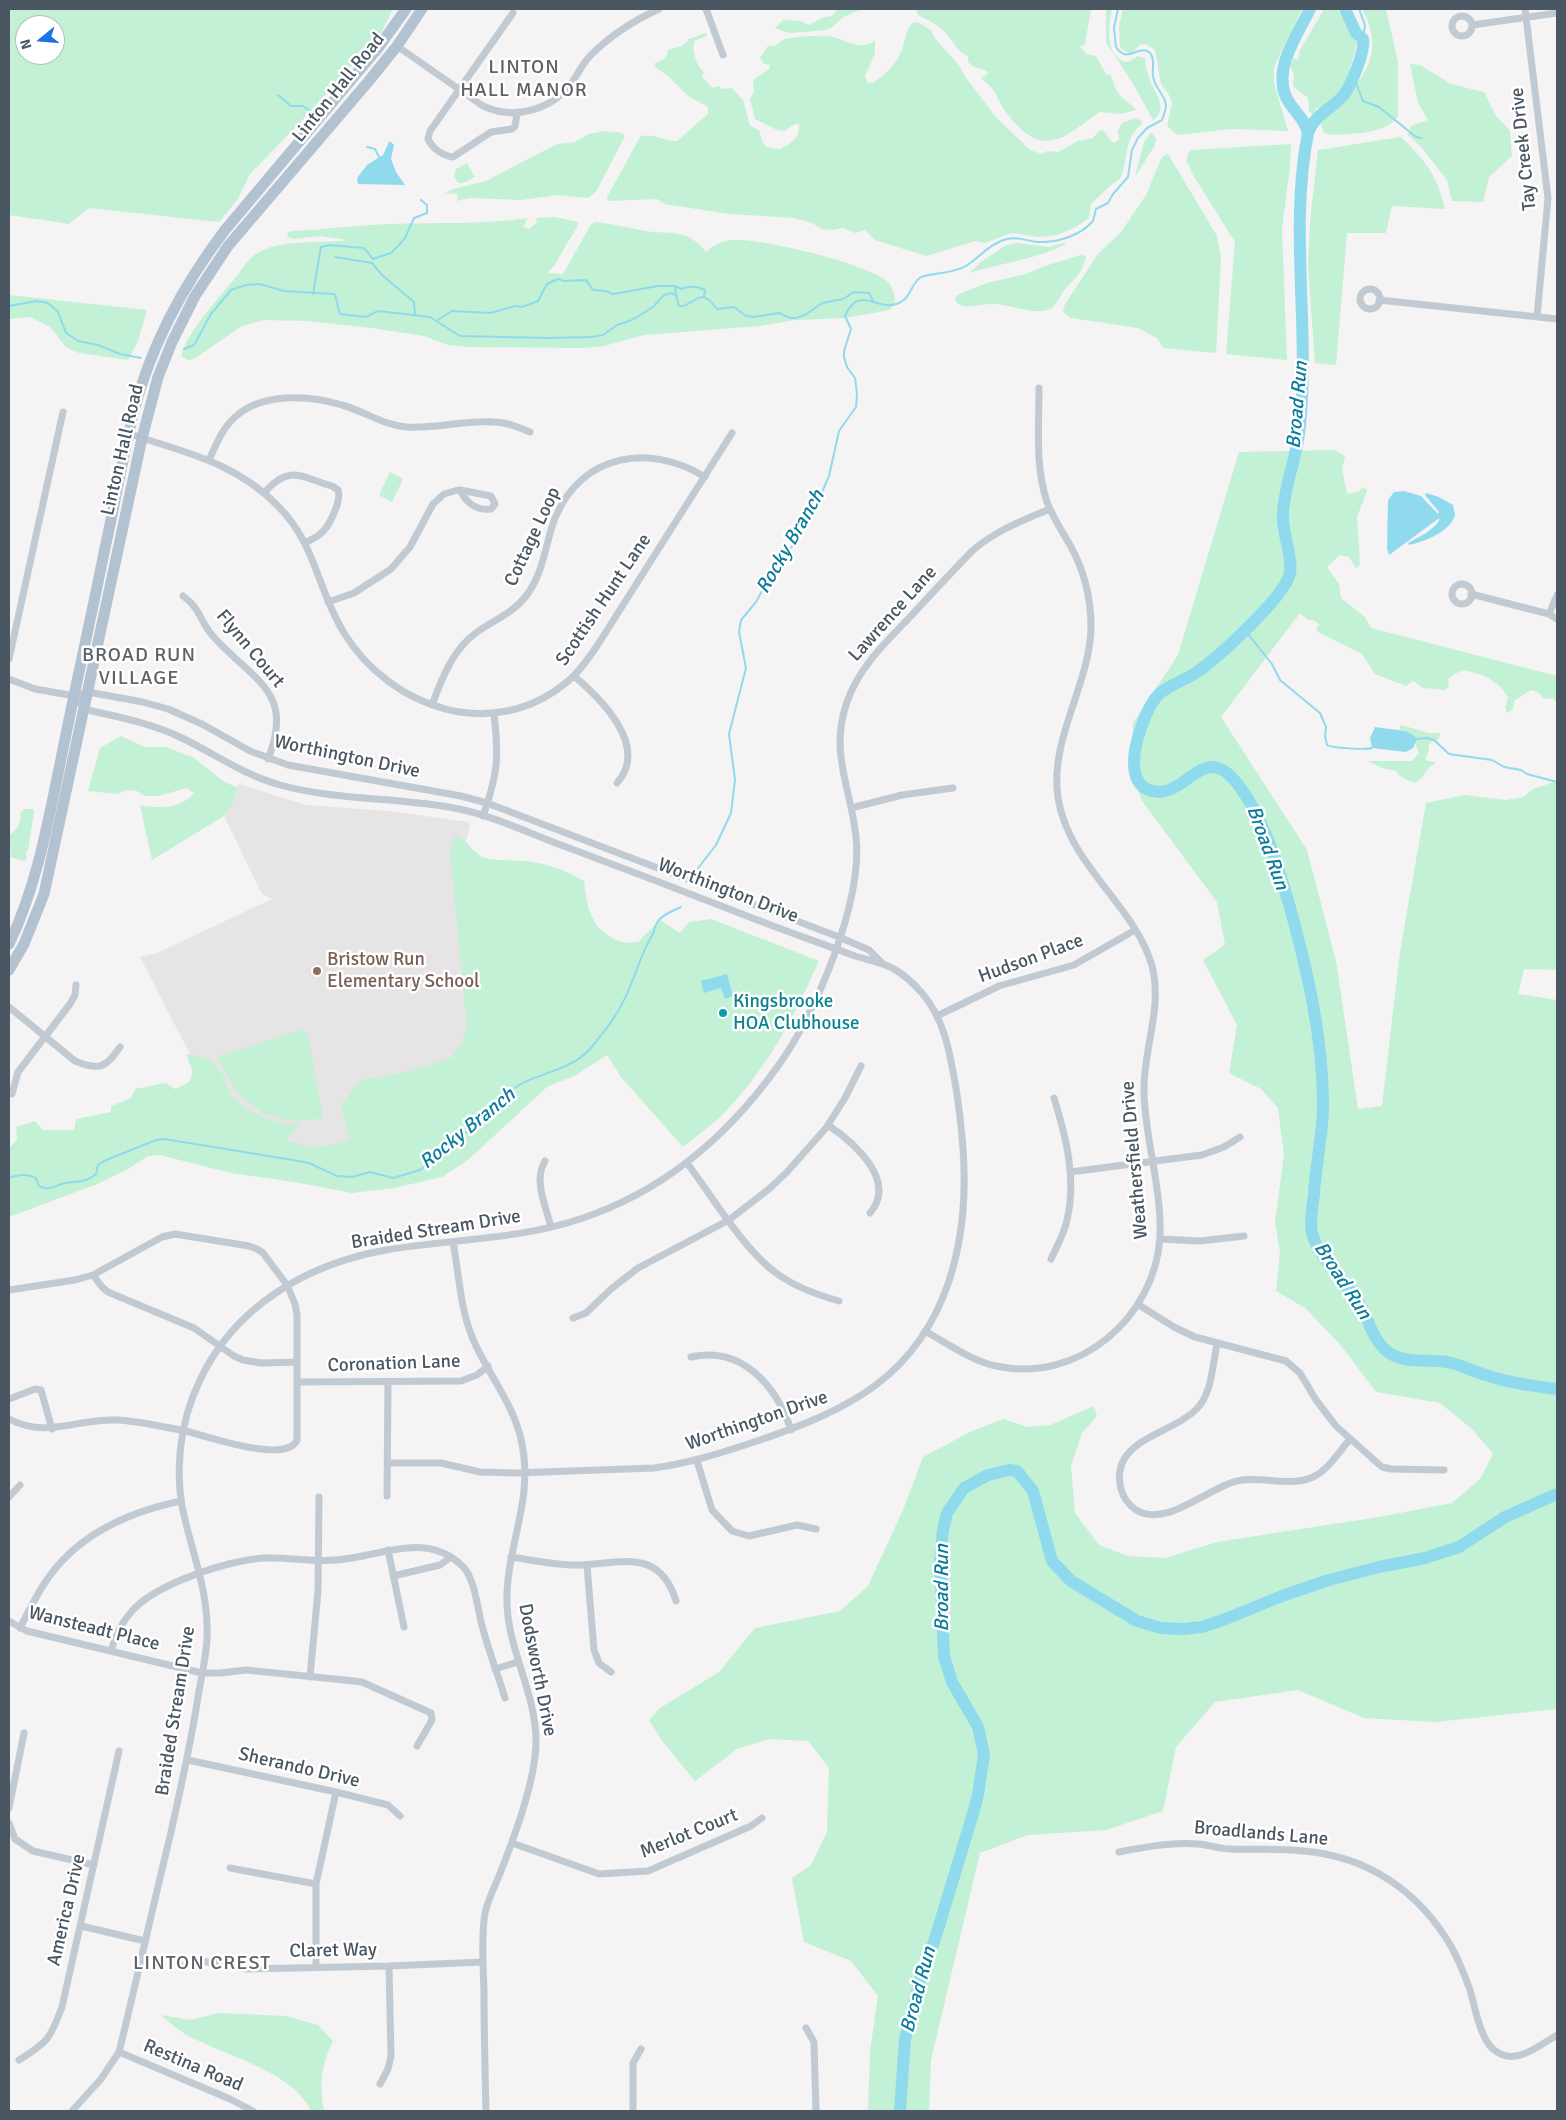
<!DOCTYPE html>
<html>
<head>
<meta charset="utf-8">
<style>
	body { margin:0 }
	#map { position:relative; width:1566px; height:2120px; overflow:hidden; background:#f5f3f3; font-family:Signika,sans-serif }
	canvas { display:block }
	.frame { position:absolute; inset:0; border:10px solid #4a5661; pointer-events:none }
	.north { position:absolute; left:15px; top:15px; width:50px; height:50px; box-sizing:border-box; background:#fff; border:1px solid #b7bbc0; border-radius:50%; rotate:253deg; font-size:14px; font-weight:700; line-height:20px; text-align:center; color:#4a5661 }
	.north::after { content:''; display:block; margin:auto; width:18px; height:22px; background:#1a73e8; clip-path:polygon(50% 0,100% 100%,50% 72%,0 100%) }
</style>
</head>
<body>
<div id="map">
<canvas width="1566" height="2120"></canvas>
<div class="frame"></div>
<div class="north">N</div>
</div>
<script>
const ctx = document.querySelector('canvas').getContext('2d');
ctx.lineJoin = 'round';
function fillPath(path, color) { ctx.fillStyle = color; ctx.fill(path, 'evenodd'); }
function trace(path, color, width, dash) { ctx.strokeStyle = color; ctx.lineWidth = width; ctx.lineCap = dash ? 'butt' : 'round'; ctx.setLineDash(dash || []); ctx.stroke(path); }
function label(font, color, halo, rows, align = 'center') {
  ctx.font = font + ' Signika,sans-serif'; ctx.lineWidth = 5; ctx.setLineDash([]); ctx.textBaseline = 'middle'; ctx.strokeStyle = halo; ctx.fillStyle = color; for (const [text, x, y, turn = 0] of rows) {
    ctx.save(); ctx.translate(x, y); ctx.rotate((+turn || 0) * Math.PI / 180); ctx.textAlign = isNaN(turn) ? turn : align; if (halo) ctx.strokeText(text, 0, 0); ctx.fillText(text, 0, 0); ctx.restore();
  }
}
fillPath(new Path2D(`
	M239,784L306,805L388,811L469,822L470,826L463,852L492,985L467,1116L267,1159L211,1095L140,957L157,953L272,899L262,894L224,816L233,803Z`), '#e6e4e5');
fillPath(new Path2D(`
	M9,9H393L381,33L296,127L250,174L238,199L219,222L89,208L69,224L9,215ZM25,25H55V55H25Z
	M838,9H862L843,17L831,28L826,30L789,33L775,28L783,20L801,21L809,25L824,17L832,16Z
	M916,9H1091L1085,44L1080,47L1087,54L1096,56L1106,74L1111,75C1113,84 1117,93 1123,98C1128,103 1132,104 1136,110L1120,114L1099,112C1061,141 1041,159 1006,112C1001,106 998,99 995,92C992,87 985,82 981,78L988,74L987,71L972,66L968,62V56C957,52 953,41 946,33C939,25 928,20 918,15Z
	M1106,9H1112C1109,26 1104,54 1125,62L1130,61L1138,56L1145,58C1145,64 1147,72 1149,78C1153,91 1169,106 1155,119L1153,120L1135,87L1106,42Z
	M1123,9H1302L1274,67V83L1288,131L1232,129L1177,135L1167,126L1172,103L1169,95L1161,84L1155,50L1147,45L1141,44L1133,52L1128,53L1120,48L1119,25Z
	M1324,9H1337L1357,43L1346,83L1339,98L1324,108H1317L1313,115L1309,111L1308,98L1293,86L1294,75L1290,66L1293,58L1298,60L1300,50Z
	M1362,9H1386L1398,62V117C1382,135 1354,133 1332,135L1324,133L1320,122C1353,89 1391,61 1362,9Z
	M914,22L919,23L931,30L936,40L958,64L966,78L996,117L1030,150L1042,154L1047,151L1058,152L1078,141L1093,138L1100,130L1104,131L1110,140L1114,143L1119,140V135L1117,133L1122,123L1135,118L1142,121V124C1123,138 1129,160 1120,179L1111,185L1091,204L1089,218L1076,227L1057,235L1039,237L1011,233L985,243L975,241L926,256L875,240L865,230L855,233L843,228L833,230L822,229L812,223L793,218L730,214L664,204L657,199L608,201L607,197L640,137C652,132 665,142 677,141L708,114V107L688,96L668,76L654,66L655,63C662,60 668,58 668,50L682,46L689,39L706,33L707,36L694,41C692,51 696,66 704,72L702,76L712,88L719,86L722,89L732,88L743,100L750,126L759,130L762,141L766,147L780,149C790,145 801,137 799,124H795L784,131L777,130L755,119L750,99L754,92L753,80L769,69L770,65L764,64L760,58L768,46C771,46 774,46 776,45C779,43 781,41 785,39C798,36 815,35 828,36C845,38 859,53 875,40V53L865,76L867,82L873,83C884,75 894,67 900,54C905,46 905,27 914,22Z
	M1410,64L1420,65L1451,84L1484,92L1496,116L1510,131L1512,156L1489,177L1483,202L1452,201L1447,180L1422,148L1408,135L1411,126L1428,120L1418,103Z
	M605,131L622,133L625,136L596,192L588,198L558,195L521,200L471,198L455,201L458,198L457,194L445,193L453,189L486,181L557,144L575,142L589,134Z
	M1151,132L1156,139L1155,145L1135,177L1144,142Z
	M1401,137C1427,163 1436,173 1445,209L1392,206L1386,233H1347L1336,365L1315,363L1308,267L1310,222L1318,150Z
	M1291,144L1290,167L1282,229L1287,360L1226,354L1235,242L1193,175L1186,160L1190,150Z
	M1168,154L1217,236L1221,257L1216,353L1163,348L1157,338L1138,328L1071,318L1063,312L1065,304L1098,254L1121,232L1146,195L1162,157Z
	M467,163L475,177L463,183H458L454,177L456,169Z
	M555,217L578,222V225L554,266L547,273L563,274L591,224L596,222C613,224 629,228 646,231C671,235 688,228 706,252C714,244 721,241 733,240C761,238 866,263 887,281C893,287 894,293 895,302L890,310L845,318L795,320L759,326L644,335L604,346L585,348L466,347L448,345L424,336L372,328L307,321L264,320L242,326L194,359L188,360L182,357C179,342 225,290 236,277C241,271 245,264 250,259C253,255 259,252 263,250C286,240 324,243 349,240L319,236L294,239L288,237L287,234L290,231C324,230 356,225 390,224C436,222 482,225 528,218L523,226L529,229L537,222L536,218Z
	M1067,242C1056,255 989,266 969,273L981,262L1006,245L1017,243L1048,247Z
	M1081,255L1086,256C1084,270 1076,278 1066,288C1061,294 1058,302 1053,307C1041,318 1009,304 993,304C981,303 965,311 956,302L955,298L957,295L987,283L1026,274L1045,266Z
	M9,295L147,310L138,341L128,360L79,353L66,347L50,327L30,317L9,319Z
	M1335,450L1345,456L1342,469L1347,494L1357,492L1364,487L1367,491L1357,517L1360,565L1356,568L1349,557L1340,555L1327,567L1339,584L1341,598L1365,617L1371,628L1557,676V702L1551,698L1544,699L1539,693L1531,690L1514,701L1513,709L1507,713L1505,707L1508,698C1499,680 1482,674 1463,670L1453,675L1448,679L1449,686L1445,690L1423,688L1413,681L1406,686L1375,674L1362,654L1320,633L1316,630L1319,624L1315,621L1308,620L1300,613L1221,717L1307,850L1336,961L1358,1109L1382,1106L1400,952L1426,803L1464,795L1506,800L1523,797L1533,789L1557,781V970L1524,969L1518,994L1557,1000V1709L1435,1722L1364,1718L1298,1690L1215,1702L1176,1747L1163,1811L1106,1830L1028,1835L980,1853L931,2060L929,2111H868L870,2051L878,1996L851,1961L804,1942L792,1878L811,1865L827,1832L829,1768L808,1741L770,1739L737,1749L695,1781L662,1741L649,1720L660,1708L719,1672L755,1628L840,1611L868,1586L903,1510L923,1457L970,1432L1003,1419L1028,1427L1050,1425L1094,1406L1097,1416L1082,1433L1071,1466L1075,1513L1099,1545L1128,1556L1165,1558L1217,1542L1379,1517L1452,1503L1480,1479L1493,1454L1472,1429L1440,1403L1376,1392L1339,1343L1305,1308L1276,1291L1280,1253L1275,1222L1284,1155L1278,1108L1261,1089L1229,1073L1237,1025L1203,960L1225,945L1217,902L1142,801L1131,774L1133,723L1178,655L1239,452Z
	M390,472L403,479L392,502L379,495Z
	M1401,725L1429,733H1440L1439,739L1431,742L1429,745V750L1425,760L1434,762L1435,764C1425,768 1425,779 1414,783L1400,776L1396,771L1382,768L1367,761H1412L1419,753L1415,743L1417,739L1403,730L1399,731Z
	M121,736L145,747H166L194,758L223,781L238,788L233,803L224,816L152,860L140,805C158,809 181,809 194,793L187,788L158,796H145L137,791L127,790L118,794L88,791L100,748Z
	M25,809H33L34,811L28,851L25,852L27,857L25,861L10,857L11,850L9,849V835C17,830 22,823 20,813Z
	M455,835C467,839 471,851 482,857C492,861 514,860 525,861C550,864 562,869 584,881C587,908 591,930 619,941C624,944 633,942 638,942L660,920L680,933L689,922L711,919L819,961C793,1019 765,1073 719,1118C708,1128 695,1137 683,1147L621,1077L607,1055L576,1075L547,1087L468,1160L442,1177L394,1188L352,1193L294,1182L231,1173L160,1155L148,1156L128,1169L97,1184L9,1217V1148L17,1140L16,1127L35,1121L43,1130H74L76,1119L111,1112V1106L131,1098L135,1089L166,1083L175,1089L189,1082L193,1072L186,1054C207,1057 216,1059 225,1080C227,1085 228,1090 231,1094C249,1116 273,1123 300,1125L285,1140L312,1148L350,1141L341,1105L361,1080L410,1071L451,1058L462,1043L467,1026L450,853Z
	M301,1030L308,1035L323,1118L308,1120H288L264,1114L238,1094L217,1057Z
	M219,2013L286,2016L318,2025L333,2041C321,2064 319,2086 324,2111H311C292,2069 219,2055 182,2032C175,2027 168,2021 161,2015L190,2020Z`), '#c3f1d5');
fillPath(new Path2D(`
	M389,142H391L394,145L391,159L396,172L405,185L358,184L357,178L367,165L383,155Z
	M1404,491L1421,496L1438,514L1439,512L1425,495L1426,493L1439,497L1453,505L1455,515C1451,531 1424,542 1409,545L1408,543C1418,537 1435,530 1440,519H1438L1389,555L1387,549L1388,500L1394,492Z
	M1375,727L1405,731L1413,735L1417,739L1413,748L1406,752L1372,748L1370,738Z
	M727,974L733,996L725,999L721,988L704,993L701,981Z`), '#90daee');
trace(new Path2D(`
	M1359,9L1365,25L1363,39
	M1353,75L1363,101L1379,107L1416,137L1421,138
	M278,95L291,106H303L310,111
	M367,147L375,149L379,157
	M335,257L372,263L382,275L414,302L415,315
	M373,259L391,253L399,245L405,238L414,218L427,213V205L421,200
	M675,286L681,289C689,286 697,286 705,290L704,297
	M313,294L321,247L329,245L364,248L373,259
	M9,306L36,301L48,303L58,312L66,333L78,341L98,345L120,354L141,358
	M438,320L452,311L490,313L515,306L522,307L538,301L547,284L558,279L564,281L586,280L593,290L606,291L613,294L658,286H675L676,295
	M184,349L194,345L211,314L231,290L246,285L260,284L284,291L334,294C338,300 337,307 340,314L366,317L378,311L430,317L460,336L548,338L592,337L603,335L617,325L632,320L653,307L664,295L671,293L676,295L679,306C690,308 697,291 709,300C712,302 714,306 717,309L734,307L746,316L754,317L779,313L790,318H796L805,315L822,303L843,299L854,292L869,293L873,301
	M1244,629L1272,664L1280,680L1320,713L1326,727L1325,736L1327,745C1331,748 1367,750 1372,748
	M1417,739L1427,738L1434,740L1449,754L1492,760L1504,767L1521,770L1527,774L1557,782
	M695,872L716,845L731,813L735,780L729,734L746,668L739,632L741,620L756,602L773,571L801,535L813,513L829,476L839,431L856,407L857,394L855,378L847,367L844,357V351L851,329L845,316C859,283 878,313 899,303C911,298 911,283 921,277C936,272 952,274 966,266C980,257 990,243 1007,239C1018,236 1027,241 1037,242C1057,243 1080,236 1093,221L1096,209L1108,203L1113,194L1128,177L1132,150L1138,138L1147,128L1162,120C1164,115 1166,110 1166,105C1165,95 1154,87 1153,76C1152,68 1156,55 1147,51C1137,46 1127,64 1116,47L1114,28L1118,9
	M9,1178C18,1175 27,1173 36,1178L39,1186C50,1192 55,1185 65,1183C77,1181 86,1183 96,1174L98,1165L104,1161L156,1140L164,1139L293,1160L309,1163L337,1176L352,1177L370,1172L393,1178L420,1170L441,1155L450,1139L467,1132L471,1127L477,1124C491,1111 502,1096 519,1085C542,1072 571,1070 590,1049C605,1031 620,1012 629,989C637,971 642,951 653,934C655,929 655,924 659,920C665,913 673,911 681,907`), '#90daee', 2);
trace(new Path2D(`
	M1310,9C1298,34 1273,68 1286,97C1292,110 1305,118 1308,133C1289,229 1310,327 1300,425C1298,454 1285,483 1283,512C1281,532 1295,562 1289,576C1281,600 1217,659 1194,674C1183,681 1169,685 1159,694C1146,707 1134,744 1134,762C1134,773 1136,784 1147,789C1174,802 1191,767 1213,767C1235,767 1259,818 1266,835C1276,858 1282,881 1289,904C1307,969 1323,1037 1323,1104C1323,1133 1316,1163 1314,1193C1313,1206 1309,1220 1312,1233C1319,1259 1343,1278 1357,1300C1368,1316 1373,1344 1391,1354C1408,1364 1429,1359 1447,1362C1460,1364 1473,1372 1486,1375C1509,1383 1533,1386 1557,1389
	M1308,133C1314,115 1330,110 1342,97C1351,87 1365,52 1363,39L1356,33L1345,9
	M900,2111L905,2039L920,1980L935,1939L972,1817L978,1795L984,1754L978,1727L952,1682L944,1656L940,1559L943,1530L947,1513L964,1488L988,1475L1009,1470L1017,1471L1033,1491L1052,1561L1071,1581L1137,1621L1161,1628L1183,1629L1202,1627L1223,1620L1282,1596L1329,1580L1379,1567L1425,1558L1459,1547L1505,1517L1557,1494`), '#90daee', 12);
trace(new Path2D(`
	M706,9L723,55
	M1525,9L1548,198L1537,317
	M513,13L430,131L428,139C432,148 443,156 453,157L491,132L512,129L515,126L517,114
	M1452 26a10 10 0 1 1 20 0a10 10 0 1 1-20 0Z
	M1472,25L1557,13
	M397,46L483,106C513,120 549,111 570,85C578,75 582,63 592,54C611,35 635,20 659,9
	M1360 299a10 10 0 1 1 20 0a10 10 0 1 1-20 0Z
	M1379,300L1557,319
	M130,434C186,453 235,462 278,506C316,544 317,589 344,633C391,709 494,744 568,681C579,672 588,659 597,646L732,433
	M209,460C216,445 222,429 234,418C261,392 309,395 342,405C364,411 383,425 406,427C435,429 464,420 493,422C506,422 518,427 530,432
	M265,492C289,464 301,477 332,486L338,490C342,500 329,528 320,534C316,538 310,540 305,543
	M1452 594a10 10 0 1 1 20 0a10 10 0 1 1-20 0Z
	M1471,594L1549,614L1557,619
	M183,596C200,608 200,621 212,635C251,680 296,690 268,759
	M328,602L354,593L391,569L410,547L433,504L444,494L458,490H460L491,496L495,504L491,509C477,511 466,503 460,490
	M1549,614L1557,595
	M9,659L63,412
	M574,676C600,698 650,746 617,783
	M9,679L35,689L75,696L88,692L143,702L168,709L202,724L250,751L288,765L461,796L487,803L839,937L869,950L882,963
	M75,696L84,709C117,717 152,723 182,738C215,754 244,775 280,785C339,801 400,797 459,809C497,817 533,835 569,848C633,872 696,896 760,921C791,933 823,944 855,956C868,960 881,962 892,968C904,974 914,984 922,993C945,1020 950,1054 956,1088C966,1153 970,1217 949,1281C917,1377 848,1410 760,1440C724,1452 691,1463 654,1468L516,1473L480,1472L441,1463H387
	M432,705C442,678 453,649 477,632C494,620 513,613 526,596C544,573 545,544 555,518C582,453 650,443 705,477
	M851,808L902,795L953,788
	M483,816C498,773 499,758 494,714
	M9,1007L75,1061C99,1071 106,1068 120,1047
	M937,1016L999,986L1074,965L1135,930
	M12,1094L18,1072L70,1004L75,995L76,985
	M828,1125C853,1142 898,1180 870,1213
	M545,1161C533,1180 546,1207 551,1227
	M687,1163C712,1196 745,1252 779,1275C797,1288 818,1295 839,1301
	M1070,1172L1202,1155L1224,1147L1240,1137
	M1160,1239L1200,1241L1244,1236
	M453,1242C459,1273 460,1309 473,1339C488,1375 515,1405 522,1444C534,1501 505,1549 507,1605C509,1652 536,1694 536,1741C536,1779 515,1835 501,1871C496,1884 488,1899 485,1913C481,1936 483,1966 484,1990C484,2030 485,2071 486,2111
	M1051,1259C1057,1246 1064,1234 1067,1220C1077,1180 1066,1137 1054,1098
	M93,1275L102,1287L108,1292L194,1328L234,1356L243,1360L261,1363L297,1362
	M9,1290L75,1280L93,1275L162,1237L175,1234L249,1246L257,1249L263,1253L287,1285L295,1304L297,1315V1440C286,1465 205,1435 185,1431C163,1427 140,1421 117,1420C78,1418 47,1439 9,1419
	M1139,1305L1174,1327L1195,1337L1286,1361L1300,1373L1316,1400L1336,1426L1382,1467L1391,1469L1444,1470
	M573,1318L586,1313L611,1289L638,1268L729,1220L769,1189L787,1172L826,1128L845,1098L861,1066
	M925,1331C948,1344 970,1360 996,1366C1078,1384 1155,1318 1160,1237C1162,1188 1145,1140 1144,1092C1143,1049 1163,1009 1152,966C1135,905 1069,866 1058,798C1049,739 1090,685 1091,627C1091,598 1084,570 1070,545C1062,531 1053,518 1047,502C1035,467 1039,425 1039,388
	M1217,1344C1213,1363 1212,1389 1200,1405C1177,1435 1108,1437 1121,1489C1123,1497 1129,1505 1136,1510C1168,1529 1209,1485 1242,1480C1264,1477 1292,1487 1313,1477C1328,1470 1339,1452 1350,1439
	M691,1357C742,1346 776,1385 791,1430
	M298,1382L461,1381L477,1375L488,1366
	M9,1399L35,1389L41,1390L52,1429
	M697,1461L712,1510L732,1531L749,1536L797,1525L816,1529
	M387,1496L388,1382
	M9,1497L20,1485
	M388,1550L404,1627
	M511,1557C532,1560 554,1565 576,1565C617,1565 659,1545 676,1601
	M587,1565L594,1650L599,1663L611,1672
	M393,1576L440,1565L451,1557
	M9,1621L27,1631L202,1673H220L246,1670L354,1681L362,1682L431,1713L432,1720L417,1746
	M20,1628C28,1612 36,1596 46,1581C77,1535 128,1512 181,1501
	M111,1651C115,1636 121,1623 132,1611C157,1583 227,1561 264,1558C288,1557 311,1562 335,1560C377,1558 422,1531 459,1563C464,1567 468,1572 470,1578C477,1593 478,1613 483,1629C489,1652 498,1675 505,1698
	M495,1669L518,1662
	M310,1677L318,1591L319,1497
	M188,1760L336,1792L388,1805L400,1816
	M9,1808L24,1733
	M9,1823L15,1839L33,1851L94,1865
	M512,1843L599,1874L648,1871L751,1826L762,1818
	M1119,1852C1145,1847 1171,1842 1198,1844C1209,1845 1220,1849 1231,1849C1255,1850 1280,1848 1303,1851C1368,1856 1420,1892 1452,1948C1459,1961 1465,1976 1470,1990C1475,2007 1480,2038 1493,2049C1514,2068 1538,2046 1557,2035
	M230,1868L316,1884
	M81,1926L145,1941
	M184,1965L202,1961L246,1969L389,1966L483,1962
	M316,1967V1884L336,1792
	M806,2028L814,2042L816,2111
	M119,2052L230,2099L253,2111
	M19,2060C48,2042 50,2039 62,2007L119,1751
	M380,2084L388,2069L391,2056L389,1966
	M72,2111L101,2079L119,2052C137,1979 153,1906 171,1832C181,1787 191,1743 198,1697C201,1678 206,1659 207,1639C209,1598 196,1563 186,1524C173,1477 179,1423 200,1380C235,1306 307,1264 386,1250C451,1239 517,1240 580,1219C662,1192 728,1136 778,1066C816,1014 863,901 856,837C851,788 829,752 847,702C859,667 886,642 911,616C931,594 951,573 972,551C995,531 1021,521 1050,509
	M633,2111V2063L641,2049`), '#c1cad2', 7);
trace(new Path2D(`
	M9,944C37,886 48,822 61,759C75,688 91,618 105,548C115,503 123,456 134,411C151,345 184,284 225,230L378,48L406,9
	M9,970L24,944L44,894L142,438L158,377L172,342L195,296L228,246L368,82L397,46L422,9`), '#b3c2d1', 11);
for (const [x, y, r, color] of [
	[317,971,5,"#8d6e63"],
	[723,1013,5,"#0f9aa8"]
]) { const dot = new Path2D(); dot.arc(x, y, r, 0, 2 * Math.PI); ctx.fillStyle = color; ctx.fill(dot); trace(dot, '#fff', 2); }
label('19px', '#4a5661', '#fff', [
	["Linton Hall Road",339,88,-51],
	["Tay Creek Drive",1524,149,-96],
	["Linton Hall Road",123,450,-77],
	["Cottage Loop",533,537,-65],
	["Scottish Hunt Lane",604,600,-56],
	["Lawrence Lane",893,614,-48],
	["Flynn Court",250,649,50],
	["Worthington Drive",347,757,12],
	["Worthington Drive",728,891,21],
	["Hudson Place",1031,959,-20],
	["Weathersfield Drive",1135,1160,-95],
	["Braided Stream Drive",436,1230,-9],
	["Coronation Lane",394,1364,-2],
	["Worthington Drive",757,1421,-19],
	["Wansteadt Place",94,1629,14],
	["Dodsworth Drive",537,1670,79],
	["Braided Stream Drive",176,1711,-81],
	["Sherando Drive",299,1768,13],
	["Merlot Court",689,1834,-22],
	["Broadlands Lane",1261,1834,5],
	["America Drive",67,1910,-77],
	["Claret Way",333,1951,-1],
	["Restina Road",193,2066,23]
]);
label('19px', '#785e54', '#fff', [
	["Bristow Run",327,960],
	["Elementary School",327,982]
], 'left');
label('19px', '#0d838f', '#fff', [
	["Kingsbrooke",733,1002],
	["HOA Clubhouse",733,1024]
], 'left');
ctx.letterSpacing = '1px';
label('20px', '#5f6368', '#fff', [
	["LINTON",524,68],
	["HALL MANOR",524,91],
	["BROAD RUN",139,656],
	["VILLAGE",139,679],
	["LINTON CREST",202,1964]
]);
ctx.letterSpacing = '0px';
label('italic 20px', '#0c7c9b', '#fff', [
	["Broad Run",1298,405,-85],
	["Rocky Branch",791,542,-60],
	["Broad Run",1267,848,70],
	["Rocky Branch",468,1129,-39],
	["Broad Run",1342,1281,57],
	["Broad Run",943,1588,-90],
	["Broad Run",919,1990,-75]
]);
</script>
</body>
</html>
